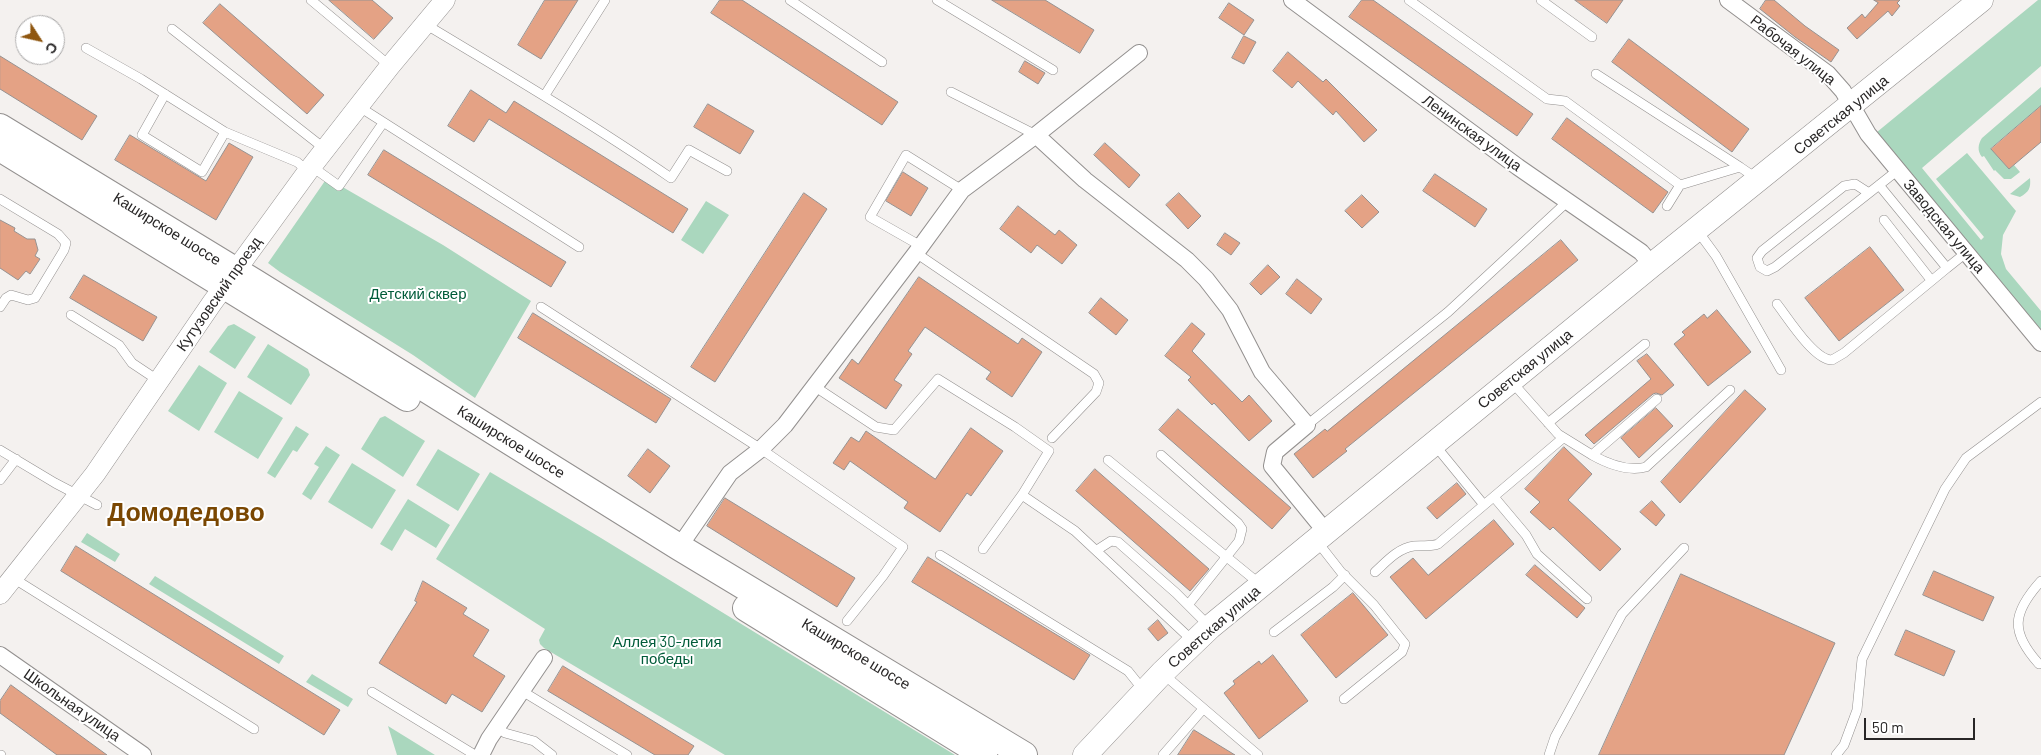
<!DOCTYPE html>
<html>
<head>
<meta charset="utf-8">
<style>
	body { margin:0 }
	#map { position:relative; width:2041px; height:755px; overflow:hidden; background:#f4f1ef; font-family:Barlow,sans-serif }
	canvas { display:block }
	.north { position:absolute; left:15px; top:15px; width:50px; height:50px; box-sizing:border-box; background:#fff; border:1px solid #a9a8a8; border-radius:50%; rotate:125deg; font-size:14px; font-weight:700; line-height:20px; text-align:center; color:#282626 }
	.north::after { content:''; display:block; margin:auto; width:18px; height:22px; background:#8f560f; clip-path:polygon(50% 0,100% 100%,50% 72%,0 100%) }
	.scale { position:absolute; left:1864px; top:718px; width:111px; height:22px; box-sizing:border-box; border:2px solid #282626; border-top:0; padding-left:6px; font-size:15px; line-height:18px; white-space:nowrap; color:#282626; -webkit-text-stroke:4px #fff; paint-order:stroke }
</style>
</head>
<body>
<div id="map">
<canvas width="2041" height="755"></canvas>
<div class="north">С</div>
<div class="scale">50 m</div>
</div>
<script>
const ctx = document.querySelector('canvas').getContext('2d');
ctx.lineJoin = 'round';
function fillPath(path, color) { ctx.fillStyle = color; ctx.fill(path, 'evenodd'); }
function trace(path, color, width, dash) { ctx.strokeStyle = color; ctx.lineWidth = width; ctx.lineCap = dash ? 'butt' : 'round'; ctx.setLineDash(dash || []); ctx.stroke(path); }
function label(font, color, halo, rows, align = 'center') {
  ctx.font = font + ' Barlow,sans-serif'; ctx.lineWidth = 4; ctx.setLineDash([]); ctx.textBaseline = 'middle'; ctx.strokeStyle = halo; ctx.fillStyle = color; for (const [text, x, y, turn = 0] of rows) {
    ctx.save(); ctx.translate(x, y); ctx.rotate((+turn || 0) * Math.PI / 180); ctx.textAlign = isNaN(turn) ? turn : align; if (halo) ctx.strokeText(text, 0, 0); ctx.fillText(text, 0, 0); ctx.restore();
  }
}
fillPath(new Path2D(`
	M2038,0H2041V66L1922,168L1981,240L1984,237L1936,179L1967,153L2016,211L2003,235L2001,254L2006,269L2041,311V330L1877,132Z
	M2041,87V106L1991,148L2009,169L2014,165L2020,172L2011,179H2004L1995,170L1994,171L1984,156L1982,157C1977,151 1978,144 1982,138Z
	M327,178L443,245L531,301L475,398L413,355L280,272L268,263Z
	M2030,178C2031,188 2029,192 2020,197L2010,194Z
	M706,201L729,215L703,254L681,240Z
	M234,324L256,337L235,369L209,352L228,326Z
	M268,344L308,369L310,375L291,405L247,377Z
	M199,365L227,383L199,431L168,411Z
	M239,391L283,418L258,459L214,432Z
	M385,416L425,441L403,477L361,449L380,418Z
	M296,426L309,434L297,452L293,450L275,478L267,473Z
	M326,446L340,455L311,500L302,494L319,467L314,464Z
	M438,449L480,474L458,511L416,485Z
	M352,463L396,490L372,529L328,502Z
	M490,472L601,538L955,755H725L544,648L540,644L539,640L545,629L436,559Z
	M408,499L450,525L436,548L405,529L392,551L380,544Z
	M87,533L120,554L115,562L81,542Z
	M155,576L284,656L279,664L149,584Z
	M312,674L353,699L348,707L306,682Z
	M388,726L435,755H397Z`), '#aad7be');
const building = new Path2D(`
	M329,0H372L393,18L374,39Z
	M545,0H578L541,59L518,45Z
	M720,0H742L898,102L882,125L711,13Z
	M992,0H1045L1094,30L1080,53Z
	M1362,0H1373L1533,114L1517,136L1349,17Z
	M1575,0H1623L1607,23Z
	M1766,0H1774L1805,26L1839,50L1831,62L1795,37L1760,9Z
	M1874,0H1900L1897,3L1900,6L1892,16L1888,11L1857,39L1847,28L1862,14L1865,18L1878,3Z
	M1229,3L1254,20L1244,35L1219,18Z
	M220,4L324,95L307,114L203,23Z
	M1244,36L1256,42L1244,64L1232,58Z
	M1629,39L1749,129L1732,152L1612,62Z
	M1288,52L1323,82L1326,79L1377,130L1364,142L1336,111L1333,115L1298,81L1292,88L1273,71Z
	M0,56L97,116L82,140L0,89Z
	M1025,61L1045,73L1038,84L1019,72Z
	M471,90L506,113L514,101L688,209L673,233L489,119L474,142L448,126Z
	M708,104L754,131L740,154L694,127Z
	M2041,106V142L2009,169L1991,149Z
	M1567,118L1668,192L1653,213L1552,139Z
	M130,135L206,181L229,143L253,157L216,220L115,160Z
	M1105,143L1140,175L1129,188L1094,155Z
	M384,150L566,262L551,287L368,175Z
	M903,172L928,188L911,216L886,201Z
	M1435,174L1487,209L1475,227L1423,191Z
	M804,193L827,209L715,382L691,367Z
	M1179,193L1201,216L1188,229L1166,205Z
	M1362,195L1379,212L1362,228L1345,211Z
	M1018,206L1055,235L1059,230L1077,245L1062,264L1037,245L1031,253L1000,229Z
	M0,220L15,228L14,231L27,239H35L38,250L35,256L40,259L30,274L26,271L18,280L0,268Z
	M1225,233L1240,243L1231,255L1217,245Z
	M1561,240L1578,260L1345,449L1347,451L1313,478L1294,454L1325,429L1327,431Z
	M1870,247L1904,290L1839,341L1805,298Z
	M1268,265L1280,277L1261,295L1250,284Z
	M84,275L157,317L143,341L70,298Z
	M919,277L1018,344L1022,338L1042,352L1012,397L986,379L991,372L925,327L908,351L912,354L894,380L902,385L886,409L839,378L852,359L858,364Z
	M1297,279L1322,299L1311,314L1286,294Z
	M1101,298L1128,320L1116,335L1089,313Z
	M1717,310L1751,352L1708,386L1674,344L1685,335L1682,332L1704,314L1707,318Z
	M533,313L671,399L656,423L518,338Z
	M1192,323L1205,334L1192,351L1242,402L1249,395L1272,421L1249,441L1214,403L1212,405L1188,380L1191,377L1165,356Z
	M1647,354L1674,385L1662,395L1656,393L1653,394L1594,444L1585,435L1651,379L1637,361Z
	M1745,390L1766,409L1680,503L1661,482Z
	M1656,408L1673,426L1639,458L1621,438Z
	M1178,409L1291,508L1272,529L1159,430Z
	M971,428L1003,451L971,496L967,493L940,532L904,508L908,502L850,461L844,470L833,463L851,437L859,442L866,431L935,479Z
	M1564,447L1592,474L1568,500L1621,549L1600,571L1553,527L1550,530L1530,512L1540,502L1525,489Z
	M648,449L670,466L650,493L628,476Z
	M1095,469L1209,569L1190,591L1076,491Z
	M1457,483L1466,494L1437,519L1427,508Z
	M725,498L855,578L837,607L707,526Z
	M1652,501L1665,515L1656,526L1640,512Z
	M1494,520L1514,544L1426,619L1390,577L1413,558L1428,575Z
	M76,546L340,710L324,735L61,571Z
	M928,557L1090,655L1074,680L912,582Z
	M1535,565L1585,608L1577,618L1526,575Z
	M1934,571L1994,597L1983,621L1923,595Z
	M1681,574L1835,643L1784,755H1599Z
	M423,581L467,608L463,614L489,630L473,656L505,676L482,712L452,694L446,704L379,663L417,602L415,601Z
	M1353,593L1388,635L1336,678L1301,635Z
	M1158,620L1168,633L1158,641L1148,629Z
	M1906,630L1955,651L1944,676L1895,655Z
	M1273,655L1308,701L1259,739L1224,693L1235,684L1233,681L1259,661L1261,664Z
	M563,666L694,746L688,755H655L548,691Z
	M11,685L107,755H57L0,713V701Z
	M1194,730L1235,755H1178Z`);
fillPath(building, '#e4a285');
trace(building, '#969291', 1);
const service = new Path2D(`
	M311,0L390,66
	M790,0L882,62
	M937,0L1053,70
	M1409,0L1547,99L1565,101L1680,185
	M1541,0L1592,37
	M425,24C508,74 591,123 671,178L689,150L727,171
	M172,29L325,149
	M86,48L141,79L225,132L297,162L308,171
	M1596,74L1740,167
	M951,92L1036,135
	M165,94L142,135L202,172L225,132
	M545,95L605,0
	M358,106L579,247
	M311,166L339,186L383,123
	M1879,185L1947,268L1967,252
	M1869,193L1775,267L1767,271L1760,267L1757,258L1762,251L1844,186L1855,184L1869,193L1898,170
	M0,199L58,234L66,243L64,250L35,298L28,300L11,295L6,298L0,307
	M1667,206L1680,185L1740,167L1756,178
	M1884,220L1931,280
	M1697,230L1716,256L1781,370
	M921,246L870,217L906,155L962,190
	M916,253L1094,374L1099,383L1096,392L1052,438
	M1777,304C1788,318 1814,360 1832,360L1844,353L1947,268
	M541,307L761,449L903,547L883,576L847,621
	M71,315L119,345L132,363L159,381
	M1511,381L1558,434L1592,455L1657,399
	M814,386L876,427L894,430L938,379L1015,427L1049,451L1022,495
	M1548,423L1645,344
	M1307,425L1448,312L1567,202
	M1434,444L1484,505
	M0,450L55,483L97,505
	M1161,455L1238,523L1242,529L1239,541L1188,605
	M1592,455C1608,464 1627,472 1646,467L1730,390
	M1108,460L1261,585
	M0,480L16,459
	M1494,497L1526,535L1537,554L1587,599
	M1316,540L1341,572L1374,605L1405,644L1402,652L1344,699
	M983,549L1022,495L1075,531L1194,642
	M1097,550L1111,541L1118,542L1176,593L1210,627
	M940,555L1128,671L1144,691
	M1375,572C1386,562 1398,548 1414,546C1422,545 1430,547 1438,544L1563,438
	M13,578L254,729
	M1274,632L1333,587L1345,575
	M2039,664C2010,632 2012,613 2041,581
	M1162,673L1258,755
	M522,691L627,755
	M372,692L475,755
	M497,727L505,733L534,741L552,755
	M0,755H1
	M1163,755L1203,709
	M1549,755L1555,737L1622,614L1684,548
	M1836,755L1844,745L1857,710L1862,659L1945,489L1966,458L2041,402`);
const minor = new Path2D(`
	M1292,0L1518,167L1641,252L1652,265
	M1728,0L1828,74L1843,91L1868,134L2041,343
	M1036,135L1085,180L1187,260L1206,279L1230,310L1262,372L1307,425L1275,452L1272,466L1326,532
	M679,547L730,473L761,449L785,425L916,253L962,190L1036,135L1139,53
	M0,655L143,755
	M481,755L489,739L544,658`);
const tertiary = new Path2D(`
	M0,594L95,474L212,303L308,171L390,66L445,0`);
const secondary = new Path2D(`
	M1085,755L1162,673L1210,627L1652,265L1981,0`);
const primary = new Path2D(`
	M0,127L256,283L679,547L1024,755
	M0,148L407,398
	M746,608L984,755`);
trace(service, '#93908f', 10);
trace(minor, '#93908f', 18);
trace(tertiary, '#93908f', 21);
trace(secondary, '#93908f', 25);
trace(primary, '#93908f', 28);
trace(service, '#fff', 9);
trace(minor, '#fff', 16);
trace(tertiary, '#fff', 20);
trace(secondary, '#fff', 24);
trace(primary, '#fff', 26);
label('15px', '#282626', '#fff', [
	["Рабочая улица",1793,50,38],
	["Советская улица",1841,115,-39],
	["Ленинская улица",1472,133,36],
	["Заводская улица",1944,226,50],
	["Каширское шоссе",167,229,32],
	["Кутузовский проезд",219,294,-55],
	["Советская улица",1525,369,-39],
	["Каширское шоссе",511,442,32],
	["Советская улица",1214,627,-41],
	["Каширское шоссе",856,654,31],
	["Школьная улица",72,705,35]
]);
label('15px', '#005b39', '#fff', [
	["Детский сквер",418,294],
	["Аллея 30-летия",667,642],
	["победы",667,659]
]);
label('bold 25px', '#7a4702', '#fff', [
	["Домодедово",186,513]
]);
</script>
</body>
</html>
